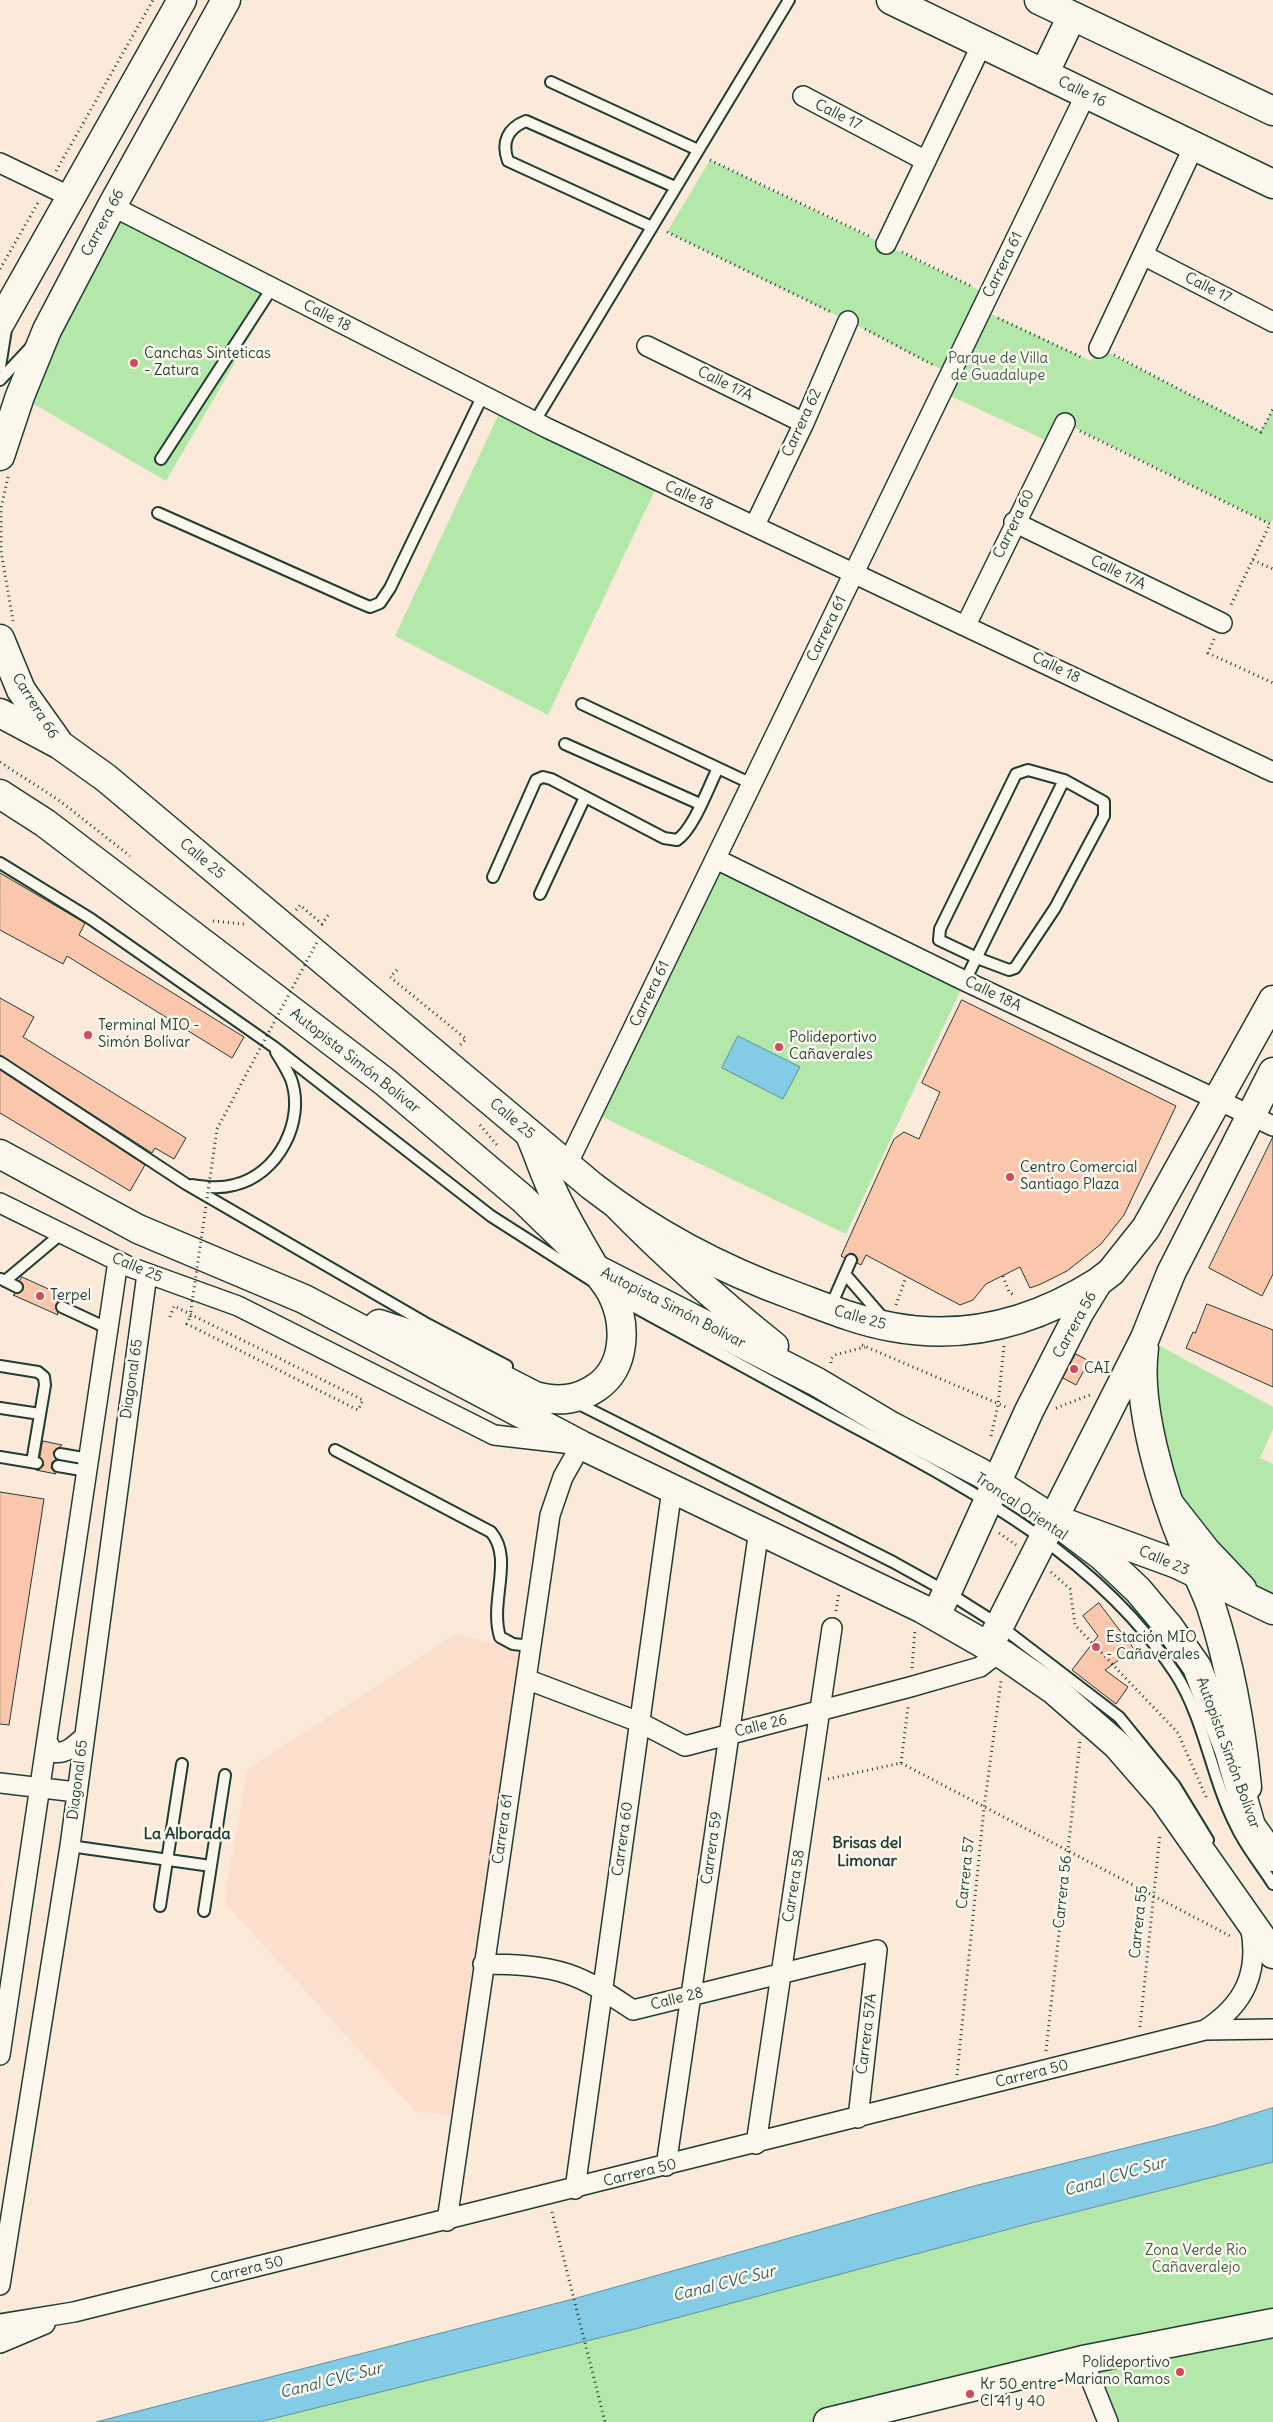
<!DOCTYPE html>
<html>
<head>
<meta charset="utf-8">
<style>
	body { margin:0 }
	canvas { display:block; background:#fbe9d9 }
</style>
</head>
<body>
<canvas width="1273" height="2422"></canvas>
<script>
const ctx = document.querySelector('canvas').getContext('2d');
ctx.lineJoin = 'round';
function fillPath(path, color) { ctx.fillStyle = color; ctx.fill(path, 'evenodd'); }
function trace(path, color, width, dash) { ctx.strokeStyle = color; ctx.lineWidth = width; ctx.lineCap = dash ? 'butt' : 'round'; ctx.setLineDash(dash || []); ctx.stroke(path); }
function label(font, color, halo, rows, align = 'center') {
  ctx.font = font + ' Delius,sans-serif'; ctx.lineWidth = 5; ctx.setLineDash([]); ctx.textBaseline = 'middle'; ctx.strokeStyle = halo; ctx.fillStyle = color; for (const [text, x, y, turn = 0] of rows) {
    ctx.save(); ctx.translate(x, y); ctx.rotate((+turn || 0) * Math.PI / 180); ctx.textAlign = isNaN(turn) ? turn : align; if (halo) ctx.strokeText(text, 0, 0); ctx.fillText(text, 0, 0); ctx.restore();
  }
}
fillPath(new Path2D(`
	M456,1634L530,1652L462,2117L415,2111L224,1902L247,1770Z`), '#fbdfcc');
fillPath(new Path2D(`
	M710,160L989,295L982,310L1091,361L1099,348L1261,431L1273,409V519L1270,524L1065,423L1054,444L942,392L950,374L848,321L667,232Z
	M112,206L277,290L166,481L20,396Z
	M503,405L659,482L548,715L395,636Z
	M716,859L965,981L846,1234L592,1112Z
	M1145,1338L1273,1407V1429L1260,1458L1273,1464V1610L1184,1545Z
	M1273,2162V2422H1108L1082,2360L828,2422H259Z`), '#b3e8aa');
const water = new Path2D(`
	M738,1036L800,1067L783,1099L722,1068Z
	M1273,2108V2162L1028,2224L635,2329L259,2422H96L573,2299L974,2186L1213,2126Z`);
fillPath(water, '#84cbe5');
trace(water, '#5c929e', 1);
const building = new Path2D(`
	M0,873L85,923L79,935L244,1037L232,1058L67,956L63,964L0,930Z
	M0,998L34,1017L23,1037L186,1138L174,1159L155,1148L152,1153L0,1055Z
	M962,1000L1176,1106L1124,1215L1101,1244L1067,1271L1041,1284L1030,1288L1020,1267L986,1284L973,1300L960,1305L866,1255L861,1265L857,1263L858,1259L854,1254L850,1253L845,1258L841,1256L894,1139L904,1132L919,1139L940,1092L922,1083Z
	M0,1070L145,1165L130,1191L0,1113Z
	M1273,1137V1274L1262,1296L1209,1268Z
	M22,1277L66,1297L64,1301H58L56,1305L58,1315L13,1295L23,1290V1284L20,1281Z
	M1207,1304L1273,1330V1387L1186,1348L1193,1332L1195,1333Z
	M1076,1354L1089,1361L1076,1385L1063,1378Z
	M43,1441L62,1445L53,1452L56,1460L52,1462L51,1468L56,1474L36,1470L40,1469L44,1465L40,1457Z
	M0,1492L44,1499L9,1725L0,1724Z
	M1099,1603L1134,1649L1105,1670L1128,1687L1116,1704L1072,1670L1098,1636L1083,1616Z`);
fillPath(building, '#fbc7ac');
trace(building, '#1f3d34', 1);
const lane = new Path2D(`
	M551,82L698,150
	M652,227L508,161C501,142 508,128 526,121L675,187
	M0,367L7,323
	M0,380L30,348
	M535,421L789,0
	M161,459L272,288
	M158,513L358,602L370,607L380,603L390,588L483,395
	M565,744L700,804
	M718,768L752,784
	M1028,770L1064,780L1104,802V816L1055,908L1015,968L1009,970L977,958L939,940L940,929L1016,774Z
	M0,863L91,919L274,1047L491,1216L591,1280
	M493,877L536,780L543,777L551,779L664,838L677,840C694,828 708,788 718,768L582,704
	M540,894L585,797
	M965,981L1064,780
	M0,1062L186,1184L429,1325L507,1366
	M192,1185C207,1187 219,1189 234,1185C278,1175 306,1121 291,1079C287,1070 281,1060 276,1052
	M845,1274L884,1319
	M1,1279L17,1287
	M5,1281L61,1234
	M620,1299C692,1338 764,1378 836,1417C960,1484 1096,1552 1175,1673C1205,1719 1211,1778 1236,1826C1245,1846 1261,1865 1273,1884
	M62,1307L107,1328
	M830,1308L851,1260
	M0,1366L38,1372L44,1377L45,1385L32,1462
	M575,1402L893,1562L947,1592L999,1625L1119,1717L1175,1786L1208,1840
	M0,1408L40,1414
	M335,1450L491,1532C514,1559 489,1601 500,1637L513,1644L531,1646
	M60,1454L89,1459
	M0,1457L37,1463
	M58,1466L87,1471
	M70,1846L211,1866
	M160,1906L182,1764
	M204,1911L225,1775`);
const street = new Path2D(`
	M803,96L926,161
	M0,163L71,197
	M112,206L547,428L1273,772
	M886,244L982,44
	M1143,255L1273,322
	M647,346L804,423
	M1099,348L1194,146
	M1014,522L1222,623
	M755,525L804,423L848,321
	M966,625L1065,423
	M716,859L965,981L1273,1126
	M567,1165L1086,94
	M0,1203L130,1267L238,1306L494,1435L581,1445L563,1477L550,1515L447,2221
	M526,1679L639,1722L685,1746L910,1687L980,1667L999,1652
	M47,1741L53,1752C65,1755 74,1746 83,1738
	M0,1783L76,1792
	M483,1964C511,1964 542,1965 568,1974C592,1982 613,1997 633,2010L877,1950L858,2118
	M1205,2030C1245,2004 1260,1972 1250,1925
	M0,2055L118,1261
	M756,2144L832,1628
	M666,2166L759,1530
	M575,2189L672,1489
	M0,2285L70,1846L147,1274
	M0,2324L74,2312L1205,2030L1273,2029
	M0,2343L45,2324
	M1083,2360L1108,2422`);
const secondary = new Path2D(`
	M891,0L1273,184
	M1039,0L1273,111
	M1044,74L1072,16
	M0,323L182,0
	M0,456L20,396L47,330L112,206L226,0
	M0,639L21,690L58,742
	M0,713L60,745L106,778L592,1186C655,1235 720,1269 795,1296C827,1308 858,1321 892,1327C966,1341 1036,1321 1098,1282
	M1144,1348C1136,1406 1163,1493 1185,1547C1194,1568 1205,1588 1212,1609C1231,1668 1241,1727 1247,1787
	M936,1616L1029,1411L1079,1313L1098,1282L1111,1272L1146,1228L1273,1000
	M989,1646L1145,1338L1171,1273L1273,1072
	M828,2422L1083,2360L1273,2323`);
const primary = new Path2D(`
	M1170,1505L1206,1551L1242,1589
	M1057,1520L1177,1564L1273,1610`);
const highway = new Path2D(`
	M0,794L45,823L385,1082L523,1199L594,1268L817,1382L891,1426L981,1473L1053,1519L1102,1556L1138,1590L1169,1627L1197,1667L1229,1750L1251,1826L1273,1857
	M0,1154L138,1229L304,1299L581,1445L923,1609L1005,1656L1054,1690L1117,1745L1164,1799L1273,1954
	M619,1207C668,1257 719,1302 774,1346
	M379,1324L422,1338L535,1396C557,1402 577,1401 597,1387C626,1367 627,1324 612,1294C607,1284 598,1275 593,1265C580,1243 567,1221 556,1198C546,1178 539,1156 530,1135`);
trace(lane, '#1f3d34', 14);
trace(street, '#1f3d34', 22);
trace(secondary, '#1f3d34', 31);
trace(primary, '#1f3d34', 31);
trace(highway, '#1f3d34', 31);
trace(new Path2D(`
	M710,160L869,236
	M56,171L153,0
	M667,232L833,313
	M902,252L973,287
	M0,269L39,201
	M998,318L1083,358
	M865,329L935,366
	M1114,355L1261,432L1273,409
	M1080,431L1270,524L1230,607
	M8,477L1,508V551L13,621
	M1253,560L1273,569
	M1214,639L1208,653L1273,683
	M0,762L60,801L130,856
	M296,910L300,905L322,924L329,914
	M213,921L244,924
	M397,970L390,977L466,1039L459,1046
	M480,1125L497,1145
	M1003,1276L1009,1292L1015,1296
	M896,1305L906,1277
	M170,1317L174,1306L363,1400L358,1410L187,1324L190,1317
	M862,1345L1006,1407
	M831,1363V1359L835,1355L865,1347
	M1056,1408L1090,1395
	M991,1436L998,1405L1004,1346
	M999,1533L1016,1545
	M1051,1572L1070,1589L1075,1625L1178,1733L1207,1799
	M836,1611L839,1592
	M912,1668L915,1629
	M901,1763L908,1707
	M828,1779L901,1763L1232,1937
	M1140,2027L1160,1834
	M1046,2051L1080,1741
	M957,2075L984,1808L1001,1681
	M552,2212L605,2422`), '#1f3d34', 3, [1, 4]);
trace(lane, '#fbf7ec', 10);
trace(street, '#fbf7ec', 19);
trace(secondary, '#fbf7ec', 28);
trace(primary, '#fbf7ec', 28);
trace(highway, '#fbf7ec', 28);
trace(new Path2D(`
	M190,1317L217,1129L317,942`), '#1f3d34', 3, [1, 4]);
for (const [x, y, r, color] of [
	[134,363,5,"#d1495b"],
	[88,1035,5,"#d1495b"],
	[779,1047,5,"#d1495b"],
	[1010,1177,5,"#d1495b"],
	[40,1296,5,"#d1495b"],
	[1074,1369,5,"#d1495b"],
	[1096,1647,5,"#d1495b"],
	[1180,2372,5,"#d1495b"],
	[970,2394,5,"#d1495b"]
]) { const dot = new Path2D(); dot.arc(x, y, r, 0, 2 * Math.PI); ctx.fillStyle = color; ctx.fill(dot); trace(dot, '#fbf7ec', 2); }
label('15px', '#1f3d34', '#fbf7ec', [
	["Calle 16",1082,92,26],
	["Calle 17",838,115,27],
	["Carrera 66",103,223,-62],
	["Carrera 61",1003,265,-64],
	["Calle 17",1208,288,27],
	["Calle 18",327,316,27],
	["Calle 17A",725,384,26],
	["Carrera 62",802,423,-65],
	["Calle 18",689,496,24],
	["Carrera 60",1014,524,-64],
	["Calle 17A",1118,573,26],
	["Carrera 61",827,629,-64],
	["Calle 18",1056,668,26],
	["Carrera 66",35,706,58],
	["Calle 25",202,859,40],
	["Carrera 61",650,994,-64],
	["Calle 18A",993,994,26],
	["Autopista Simón Bolívar",355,1061,38],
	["Calle 25",512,1119,40],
	["Calle 25",137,1268,23],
	["Autopista Simón Bolívar",673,1308,27],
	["Calle 25",860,1318,16],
	["Carrera 56",1075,1325,-61],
	["Diagonal 65",132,1379,-82],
	["Troncal Oriental",1021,1507,34],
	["Calle 23",1164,1561,23],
	["Calle 26",761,1726,-14],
	["Autopista Simón Bolívar",1228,1753,70],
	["Diagonal 65",78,1780,-83],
	["Carrera 61",503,1829,-82],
	["Carrera 60",623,1839,-82],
	["Carrera 59",712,1848,-82],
	["Carrera 57",966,1873,-84],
	["Carrera 58",794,1886,-81],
	["Carrera 56",1063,1892,-84],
	["Carrera 55",1139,1922,-84],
	["Calle 28",677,1999,-14],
	["Carrera 57A",867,2034,-83],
	["Carrera 50",1032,2074,-14],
	["Carrera 50",640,2173,-14],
	["Carrera 50",247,2270,-14]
]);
label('15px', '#1f3d34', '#fbf7ec', [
	["Canchas Sinteticas",144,354],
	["- Zatura",144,371],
	["Terminal MIO -",98,1026],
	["Simón Bolívar",98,1043],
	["Polideportivo",789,1038],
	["Cañaverales",789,1055],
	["Centro Comercial",1020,1168],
	["Santiago Plaza",1020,1185],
	["Terpel",50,1296],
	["CAI",1084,1369],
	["Estación MIO",1106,1638],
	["- Cañaverales",1106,1655],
	["Polideportivo",1170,2363,"right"],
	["Mariano Ramos",1170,2380,"right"],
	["Kr 50 entre",980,2385],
	["Cl 41 y 40",980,2402]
], 'left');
label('15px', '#3d5f4c', '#fbf7ec', [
	["Parque de Villa",998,359],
	["de Guadalupe",998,376],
	["Zona Verde Rio",1196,2251],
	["Cañaveralejo",1196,2268]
]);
label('bold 16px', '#1f3d34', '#fbf7ec', [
	["La Alborada",187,1834],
	["Brisas del",867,1843],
	["Limonar",867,1861]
]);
label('italic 16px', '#386060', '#fbf7ec', [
	["Canal CVC Sur",1115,2177,-16],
	["Canal CVC Sur",724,2284,-14],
	["Canal CVC Sur",331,2381,-14]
]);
</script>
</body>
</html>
